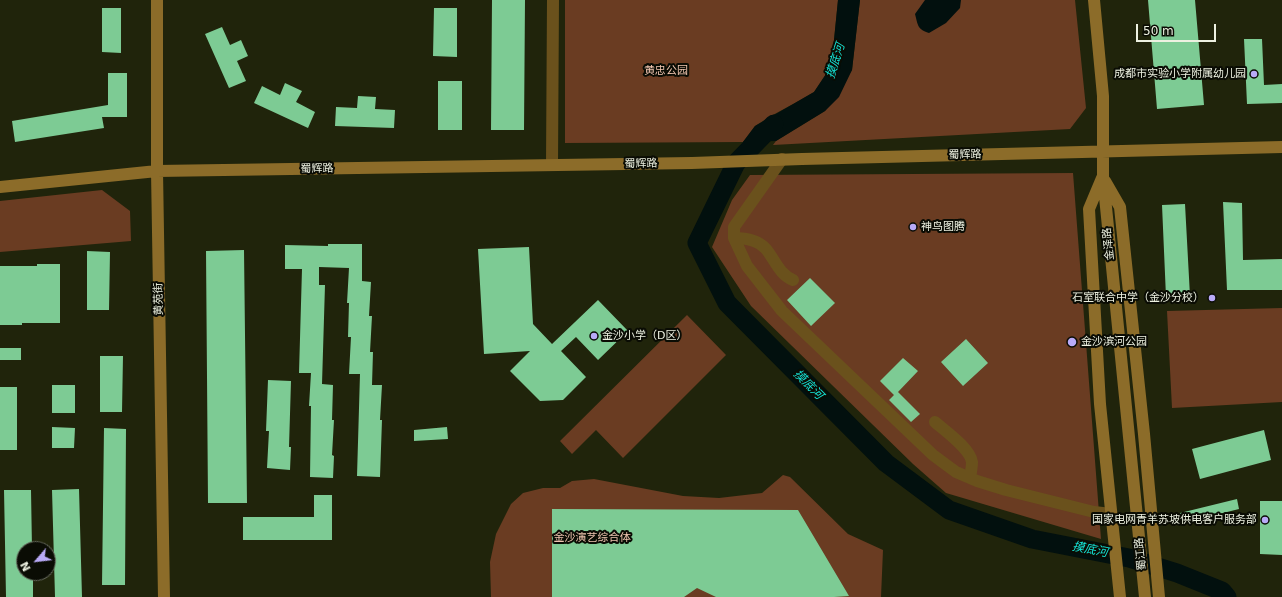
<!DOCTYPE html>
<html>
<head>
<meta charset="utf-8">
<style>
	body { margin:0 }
	#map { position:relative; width:1282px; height:597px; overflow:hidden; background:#20240b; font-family:"DejaVu Sans",sans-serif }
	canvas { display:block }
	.north { position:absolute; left:16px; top:541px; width:40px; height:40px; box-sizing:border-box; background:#0a0c04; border:1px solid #65685c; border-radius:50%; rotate:242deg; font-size:11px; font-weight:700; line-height:16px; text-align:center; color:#edf1e1 }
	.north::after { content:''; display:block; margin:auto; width:14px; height:18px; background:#b9aaf7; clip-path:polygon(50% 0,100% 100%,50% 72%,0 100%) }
	.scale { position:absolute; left:1136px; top:24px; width:80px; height:18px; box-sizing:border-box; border:2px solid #edf1e1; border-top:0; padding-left:5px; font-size:12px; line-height:14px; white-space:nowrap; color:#edf1e1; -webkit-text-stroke:3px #0a0c04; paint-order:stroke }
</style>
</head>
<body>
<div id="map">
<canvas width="1282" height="597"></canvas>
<div class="north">N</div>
<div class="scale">50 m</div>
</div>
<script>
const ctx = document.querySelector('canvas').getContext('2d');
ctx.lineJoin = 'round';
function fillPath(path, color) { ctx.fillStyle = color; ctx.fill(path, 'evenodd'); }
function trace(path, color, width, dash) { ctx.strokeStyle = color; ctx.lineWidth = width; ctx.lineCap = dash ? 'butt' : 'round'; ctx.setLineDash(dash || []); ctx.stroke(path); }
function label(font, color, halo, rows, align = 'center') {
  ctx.font = font + ' "DejaVu Sans","Noto Sans SC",sans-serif'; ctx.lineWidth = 4; ctx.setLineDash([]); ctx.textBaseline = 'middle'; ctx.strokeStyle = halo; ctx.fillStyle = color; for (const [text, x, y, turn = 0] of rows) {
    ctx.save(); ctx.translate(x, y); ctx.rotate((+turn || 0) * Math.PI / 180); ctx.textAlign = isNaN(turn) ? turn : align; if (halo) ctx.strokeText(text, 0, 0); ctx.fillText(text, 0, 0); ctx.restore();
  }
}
fillPath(new Path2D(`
	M565,0H838L832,60L826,74L814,92L795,103L771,116L755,126L743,142L565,143Z
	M860,0H1075L1086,108L1070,129L773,145L776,141L825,111L852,70Z
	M1073,173L1101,539L946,493L913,464L751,306L712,247L732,200L750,175Z
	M102,190L130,211L131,241L0,252V201Z
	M1282,308V402L1172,408L1167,311Z
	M687,315L726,355L623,458L596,430L572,454L560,441Z
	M783,475L790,477L848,534L883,550L881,597H491L490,562L496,534L511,504L523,493L543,488H560L572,481L594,479L683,496L719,498L762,493Z`), '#6a3c22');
fillPath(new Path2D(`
	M838,0H860L852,70L839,97L825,111L776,141L743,142L755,126L814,92L826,74L832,60Z
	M925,0H961L960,8L946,23L929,33C917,29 918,25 915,14Z`), '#02100e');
trace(new Path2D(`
	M774,124L736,163L697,243L727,303L886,463L949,510L1032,539L1129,558L1177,573L1222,591L1227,597`), '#02100e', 19);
fillPath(new Path2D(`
	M492,0H525L524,130H491Z
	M1148,0H1195L1204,105L1157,109Z
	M102,8H121V53L102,52Z
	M434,8H457V57L433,56Z
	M222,27L230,45L241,40L248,56L237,61L246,81L229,88L205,34Z
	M1244,39H1262L1264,85L1282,84V103L1247,104Z
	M108,73H127V117H102L104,128L15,142L12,121L108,105Z
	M438,81H462V130H438Z
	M285,83L302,91L296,102L315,112L308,128L254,103L262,86L280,95Z
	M358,96L376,97L375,109L395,110L394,128L335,126L336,107L357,108Z
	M1223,202L1242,203L1243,260L1282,259V290H1227Z
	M1185,204L1190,296L1166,297L1162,205Z
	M328,244H362V281L371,282L369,316H372L370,352H373L372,385H382L380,420H382L380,477L357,476L360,374H349L351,337H348L349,303H347L349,268L319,267V285H325L322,384L333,385L332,420H334L332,455L334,456L333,478L310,477L311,406H309L311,373H299L302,269H285V245L328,246Z
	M529,247L533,324L552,344L598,300L628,331L598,360L576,337L561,351L586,377L563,400L540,401L510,371L530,351L484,354L478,249Z
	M244,250L247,503H208L206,251Z
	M87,251L110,252L109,310H87Z
	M37,264H60V323H22V325H0V266H37Z
	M810,278L835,303L811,326L787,300Z
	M966,339L988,363L963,386L941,362Z
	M0,348H21V360H0Z
	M100,356H123L122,412H100Z
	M903,358L918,371L898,392L920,414L911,422L889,400L894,395L880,381Z
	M268,380L291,381L289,447H291L290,470L267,468L269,431H266Z
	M52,385H75V413H52Z
	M0,387H17V450H0Z
	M52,427L75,428L74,448H52Z
	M447,427L448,439L414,441V430Z
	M104,428L126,429L125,585H102Z
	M1264,430L1271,460L1200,479L1192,449Z
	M79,489L82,597H55L52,490Z
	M4,490H31L32,549H24V573H33V597H6Z
	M314,495H332V540H243V517H314Z
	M1237,499L1239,509L1183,523L1180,513Z
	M1260,501H1282V555L1260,554Z
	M552,509L798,510L849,596L834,597H716L697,588L684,597H552Z`), '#7dcb94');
trace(new Path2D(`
	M782,159L734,227V238L747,266L782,311L933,455L956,472L977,481L1006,490L1094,512L1111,514
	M552,165L553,0
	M734,238C744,238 758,240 766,249C775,260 779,274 793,280
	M935,422C945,431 970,448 972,462C972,467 971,472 970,478`), '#6a511c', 12);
trace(new Path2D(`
	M157,0V171L164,597
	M1094,0L1103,96V177L1145,597
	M1102,178L1089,209L1100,404L1120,597
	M1105,181L1120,207L1144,434L1159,597
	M0,187L157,171L692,163L802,159L1282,147`), '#8c6c29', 12);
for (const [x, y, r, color] of [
	[1254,74,4,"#b9aaf7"],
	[913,227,4,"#b9aaf7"],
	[1212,298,4,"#b9aaf7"],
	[594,336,4,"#b9aaf7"],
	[1072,342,5,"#b9aaf7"],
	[1265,520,4,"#b9aaf7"]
]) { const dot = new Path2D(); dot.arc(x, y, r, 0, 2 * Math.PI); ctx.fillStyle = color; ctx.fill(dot); trace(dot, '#0a0c04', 1.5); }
label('11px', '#f0c6b1', '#0a0c04', [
	["黄忠公园",666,71],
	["金沙演艺综合体",592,538]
]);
label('11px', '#edf1e1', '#0a0c04', [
	["成都市实验小学附属幼儿园",1246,74],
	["神鸟图腾",921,227,"left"],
	["石室联合中学（金沙分校）",1204,298],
	["金沙小学（D区）",602,336,"left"],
	["金沙滨河公园",1081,342,"left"],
	["国家电网青羊苏坡供电客户服务部",1257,520]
], 'right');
label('11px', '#edf1e1', '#0a0c04', [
	["蜀辉路",965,155,-1],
	["蜀辉路",641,164,-1],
	["蜀辉路",317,169,-1],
	["金泽路",1109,244,-96],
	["黄苑街",159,299,-91],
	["蜀江路",1141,554,-96]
]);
label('italic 12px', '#15e2d5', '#0a0c04', [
	["摸底河",836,61,-72],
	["摸底河",808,385,45],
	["摸底河",1090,550,11]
]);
</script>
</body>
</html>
